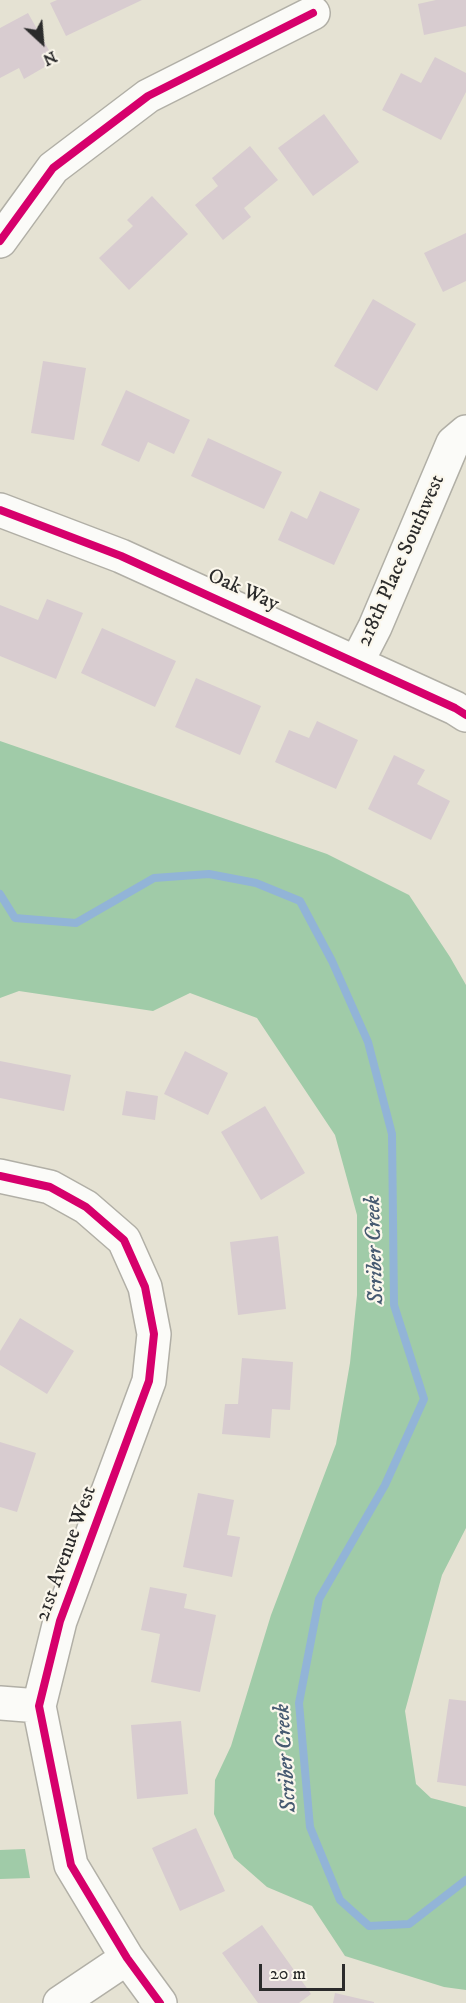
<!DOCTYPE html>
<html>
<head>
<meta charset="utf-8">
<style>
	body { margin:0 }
	#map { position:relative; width:466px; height:2003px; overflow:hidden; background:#e5e2d3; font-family:"IM FELL DW Pica",serif }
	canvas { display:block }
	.north { position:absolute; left:12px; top:12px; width:60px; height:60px; -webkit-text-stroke:4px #fbf7ec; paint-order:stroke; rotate:154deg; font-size:16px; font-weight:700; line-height:24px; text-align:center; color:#2b2b2b }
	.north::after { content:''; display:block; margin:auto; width:21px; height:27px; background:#2b2b2b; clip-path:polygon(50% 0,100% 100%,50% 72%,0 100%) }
	.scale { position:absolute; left:259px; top:1964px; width:86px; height:27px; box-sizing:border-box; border:3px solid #2b2b2b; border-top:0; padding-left:8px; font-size:18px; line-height:21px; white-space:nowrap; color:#2b2b2b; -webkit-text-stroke:4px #fbf7ec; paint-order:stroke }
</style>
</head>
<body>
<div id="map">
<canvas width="466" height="2003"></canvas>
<div class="north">N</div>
<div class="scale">20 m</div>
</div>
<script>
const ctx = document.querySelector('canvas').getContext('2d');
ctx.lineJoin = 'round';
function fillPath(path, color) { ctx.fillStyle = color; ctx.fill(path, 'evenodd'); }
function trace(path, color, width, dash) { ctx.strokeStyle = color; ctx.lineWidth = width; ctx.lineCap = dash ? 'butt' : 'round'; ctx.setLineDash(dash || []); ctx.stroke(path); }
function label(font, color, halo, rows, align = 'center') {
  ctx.font = font + ' "IM FELL DW Pica",serif'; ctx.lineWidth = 4.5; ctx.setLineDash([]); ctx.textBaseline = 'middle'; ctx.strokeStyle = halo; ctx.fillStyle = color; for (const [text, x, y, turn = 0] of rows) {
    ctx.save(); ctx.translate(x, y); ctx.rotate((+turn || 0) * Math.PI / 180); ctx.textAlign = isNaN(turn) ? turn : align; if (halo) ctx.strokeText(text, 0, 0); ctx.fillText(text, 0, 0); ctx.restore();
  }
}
fillPath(new Path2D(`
	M0,741L327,854L409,895L450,957L466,985V1528L442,1575L405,1711L416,1784L431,1798L466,1807V1990L444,1987L345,1956L312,1906L267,1887L234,1858L214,1814L215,1780L231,1746L271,1615L336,1444L350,1363L357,1295V1215L335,1135L257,1018L190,993L153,1011L19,991L0,998Z
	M25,1849L30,1878L0,1879V1850Z`), '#a0cba8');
trace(new Path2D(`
	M0,894L15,918L76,923L154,878L209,874L256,883L300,901L332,961L368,1042L392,1134L394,1305L424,1399L385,1485L319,1599L299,1703L310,1827L340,1900L369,1926L409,1924L466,1880`), '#92b4d7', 8);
fillPath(new Path2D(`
	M57,0H142L66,36L50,3Z
	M436,0H466V26L424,35L418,4Z
	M28,13L55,61L24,79L19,68L0,78V28Z
	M435,57L466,73V92L441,140L382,110L401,73L421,83Z
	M324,114L359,162L313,196L278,148Z
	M250,146L278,180L244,208L251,217L223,240L195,205L218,186L212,178Z
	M152,196L188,234L129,290L99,258L133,226L127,220Z
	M466,233V281L443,292L424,253Z
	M373,299L416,324L377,391L334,366Z
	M43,361L86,368L74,440L31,433Z
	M126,390L190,420L174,454L148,442L139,462L101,445Z
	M208,438L282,472L264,509L191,476Z
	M320,491L360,509L334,565L278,540L291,511L307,519Z
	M47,599L83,613L56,679L0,656V605L38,620Z
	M102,628L176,661L155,707L81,673Z
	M196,678L261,706L240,755L175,727Z
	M317,721L358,740L336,789L275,762L289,730L309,738Z
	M394,755L425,770L417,784L450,801L431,840L368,809Z
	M185,1051L228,1073L208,1115L164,1094Z
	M0,1061L71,1075L64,1111L0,1098Z
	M126,1091L158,1096L155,1120L122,1115Z
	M265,1106L305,1173L261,1200L221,1132Z
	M278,1236L286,1309L238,1315L230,1242Z
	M20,1318L74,1351L47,1394L0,1365V1351Z
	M242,1358L293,1362L290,1410L272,1409L270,1438L222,1434L225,1404H238Z
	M0,1442L36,1453L17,1512L0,1507Z
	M198,1493L234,1500L227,1535L240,1537L232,1577L183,1567Z
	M150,1587L187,1594L184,1608L216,1615L200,1692L151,1682L160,1634L141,1630Z
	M449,1699L466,1701V1786L437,1782Z
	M181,1721L188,1794L137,1799L131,1725Z
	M196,1828L225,1891L180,1911L152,1848Z
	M262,1925L311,1994L299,2003H258L222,1953Z
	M335,1993L374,2002V2003H333Z`), '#d8ccd0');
const minor = new Path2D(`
	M0,241L53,168L148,96L313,13
	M357,662L375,627L453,443L466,432
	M0,1176L50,1187L86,1207L124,1240L145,1287L154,1334L149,1381L60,1621L39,1706L71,1865L127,1958L160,2003
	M0,1703L39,1706
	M60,2003L127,1958`);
const tertiary = new Path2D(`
	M0,510L121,556L455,708L466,715`);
trace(minor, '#b1afa6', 36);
trace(tertiary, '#b1afa6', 36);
trace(minor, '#fbfbf8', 33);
trace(tertiary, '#fbfbf8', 33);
trace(new Path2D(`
	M0,241L53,168L148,96L313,13
	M0,510L121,556L455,708L466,715
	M0,1176L50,1187L86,1207L124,1240L145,1287L154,1334L149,1381L60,1621L39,1706L71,1865L127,1958L160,2003`), '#d6006c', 8);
label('21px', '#2b2b2b', '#fbf7ec', [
	["218th Place Southwest",402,561,-66],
	["Oak Way",243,591,24],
	["21st Avenue West",67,1554,-70]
]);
label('italic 22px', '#465a71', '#fbf7ec', [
	["Scriber Creek",376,1250,-92],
	["Scriber Creek",287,1758,-94]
]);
</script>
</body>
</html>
